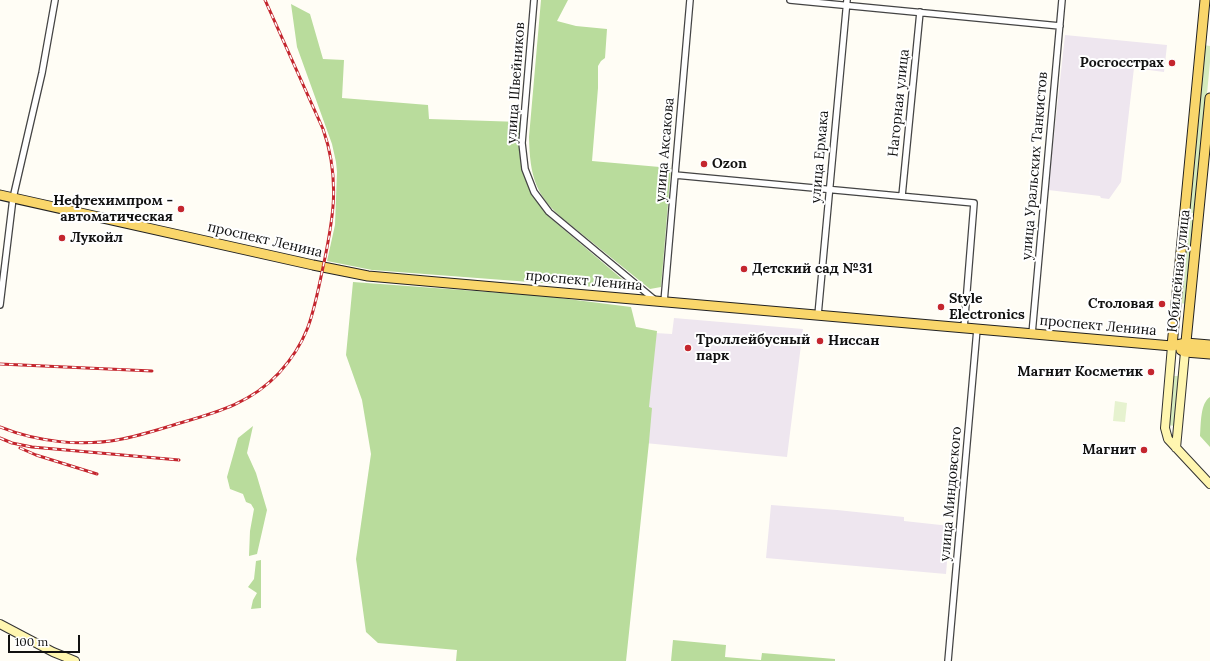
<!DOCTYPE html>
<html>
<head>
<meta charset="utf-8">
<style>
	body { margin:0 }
	#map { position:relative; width:1210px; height:661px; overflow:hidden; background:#fffdf5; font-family:Lora,serif }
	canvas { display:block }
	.scale { position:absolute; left:8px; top:635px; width:72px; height:18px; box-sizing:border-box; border:2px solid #111; border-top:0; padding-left:5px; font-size:12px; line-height:14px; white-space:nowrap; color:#111; -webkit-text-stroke:3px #fff; paint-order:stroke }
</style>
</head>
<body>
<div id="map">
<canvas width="1210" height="661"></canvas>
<div class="scale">100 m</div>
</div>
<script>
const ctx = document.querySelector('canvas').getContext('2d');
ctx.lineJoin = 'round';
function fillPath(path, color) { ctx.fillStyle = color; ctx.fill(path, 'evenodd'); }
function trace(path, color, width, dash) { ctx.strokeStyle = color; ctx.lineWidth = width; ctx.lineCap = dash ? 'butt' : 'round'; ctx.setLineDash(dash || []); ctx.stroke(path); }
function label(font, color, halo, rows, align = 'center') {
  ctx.font = font + ' Lora,serif'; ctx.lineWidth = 4; ctx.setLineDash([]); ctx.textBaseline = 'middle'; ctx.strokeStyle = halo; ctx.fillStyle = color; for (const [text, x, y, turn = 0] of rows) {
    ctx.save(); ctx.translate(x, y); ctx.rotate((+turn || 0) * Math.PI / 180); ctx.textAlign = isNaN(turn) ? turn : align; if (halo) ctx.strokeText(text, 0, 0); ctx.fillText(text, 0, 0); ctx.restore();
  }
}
fillPath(new Path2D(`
	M1065,35L1167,45L1164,72L1134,68L1121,182L1109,199L1101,198L1100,196L1048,190Z
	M674,318L803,329L787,457L645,443L655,333L672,334Z
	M771,505L837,510L904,517V521L950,526L946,574L766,558Z`), '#eee6ef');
fillPath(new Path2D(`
	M1204,45L1210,46V62L1196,211L1195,213H1192L1189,212V210Z
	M1190,219L1194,220L1187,304L1179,303L1188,220Z
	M1172,376H1179L1175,426L1167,425Z`), '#d5ebbd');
fillPath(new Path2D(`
	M541,0H568L557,21L576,26L607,29L605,58L601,61L598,66V88L592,161L671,168L661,287L650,289L567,222C535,196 530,177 529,137Z
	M291,4L310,14L323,59L344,60L342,98L428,105L429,119L521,122L520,153L526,179L535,199L548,216L635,290L372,270L327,261L335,225L337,172L336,162L332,144L297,47Z
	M353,282L544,296L631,307L636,327L657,331L649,407L652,408L649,442L626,661H456L457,650L378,643L366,632L356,559L371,454L362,400L346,355Z
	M1210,397V447L1200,436C1201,425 1200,403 1210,397Z
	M253,426L247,453L256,473L267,510L257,554L249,556L250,531L254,509L251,504L246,502L243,494L230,489L227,477L238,438Z
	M261,560V608L251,609L253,600L257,593L248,587L254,579L256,561Z
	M673,640L726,645L725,657L761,660L762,653L835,659V661H671Z`), '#b9dc9c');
fillPath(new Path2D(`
	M1115,401L1127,403L1125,422L1113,421Z`), '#e6f2cf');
const street = new Path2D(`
	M534,0L522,143L525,169L534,192L549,212L655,300
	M790,0L1060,26
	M675,175L974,203L964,328
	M902,196L920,12
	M664,302L690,0
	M0,305L13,198L42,73L55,0
	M818,315L847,0
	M1032,334L1062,0
	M948,661L977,329`);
const secondary = new Path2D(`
	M1172,346L1165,428L1168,439L1210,484
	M1176,448L1185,352
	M0,624L53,652L75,661`);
const primary = new Path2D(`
	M0,195L313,265L368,276L1172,346L1186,343L1210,345
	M1172,346L1205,0
	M1181,350L1185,352L1210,354
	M1185,352L1210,98`);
trace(street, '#444', 8);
trace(secondary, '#333', 10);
trace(primary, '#222', 11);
trace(street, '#fff', 5.5);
trace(secondary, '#fff6b0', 8);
trace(primary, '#f9d66b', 9);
const rail = new Path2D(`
	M0,364L152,371
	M0,427C37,442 82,447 122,439C142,435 161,429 180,423C218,412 251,403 279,373C309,340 313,314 322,272C333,221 341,180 323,129L265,0
	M0,438L12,443L32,447L179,460
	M20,448L36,455L97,474`);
trace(rail, '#c4262e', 3);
trace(rail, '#fff', 1.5, [4.5]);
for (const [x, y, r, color] of [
	[1172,63,4,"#c4262e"],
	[704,164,4,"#c4262e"],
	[181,209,4,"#c4262e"],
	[62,238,4,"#c4262e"],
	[744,269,4,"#c4262e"],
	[1162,304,4,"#c4262e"],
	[941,307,4,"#c4262e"],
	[820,341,4,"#c4262e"],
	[688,348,4,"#c4262e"],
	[1151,372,4,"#c4262e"],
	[1144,450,4,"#c4262e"]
]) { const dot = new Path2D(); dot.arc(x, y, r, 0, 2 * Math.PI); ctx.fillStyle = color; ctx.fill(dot); trace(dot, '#fff', 1.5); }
label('bold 14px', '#111', '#fff', [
	["Росгосстрах",1164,63,"right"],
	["Ozon",712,164],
	["Нефтехимпром -",173,201,"right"],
	["автоматическая",173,217,"right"],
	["Лукойл",70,238],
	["Детский сад №31",752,269],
	["Style",949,299],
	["Electronics",949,315],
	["Столовая",1154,304,"right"],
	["Троллейбусный",696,340],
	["парк",696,356],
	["Ниссан",828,341],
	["Магнит Косметик",1143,372,"right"],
	["Магнит",1136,450,"right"]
], 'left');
label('14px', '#111', '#fff', [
	["улица Швейников",516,83,-86],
	["Нагорная улица",899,103,-84],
	["улица Аксакова",665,150,-85],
	["улица Ермака",820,157,-85],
	["улица Уральских Танкистов",1035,166,-85],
	["проспект Ленина",265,240,13],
	["Юбилейная улица",1179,271,-84],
	["проспект Ленина",584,281,5],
	["проспект Ленина",1098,326,5],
	["улица Миндовского",951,494,-85]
]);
</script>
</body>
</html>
